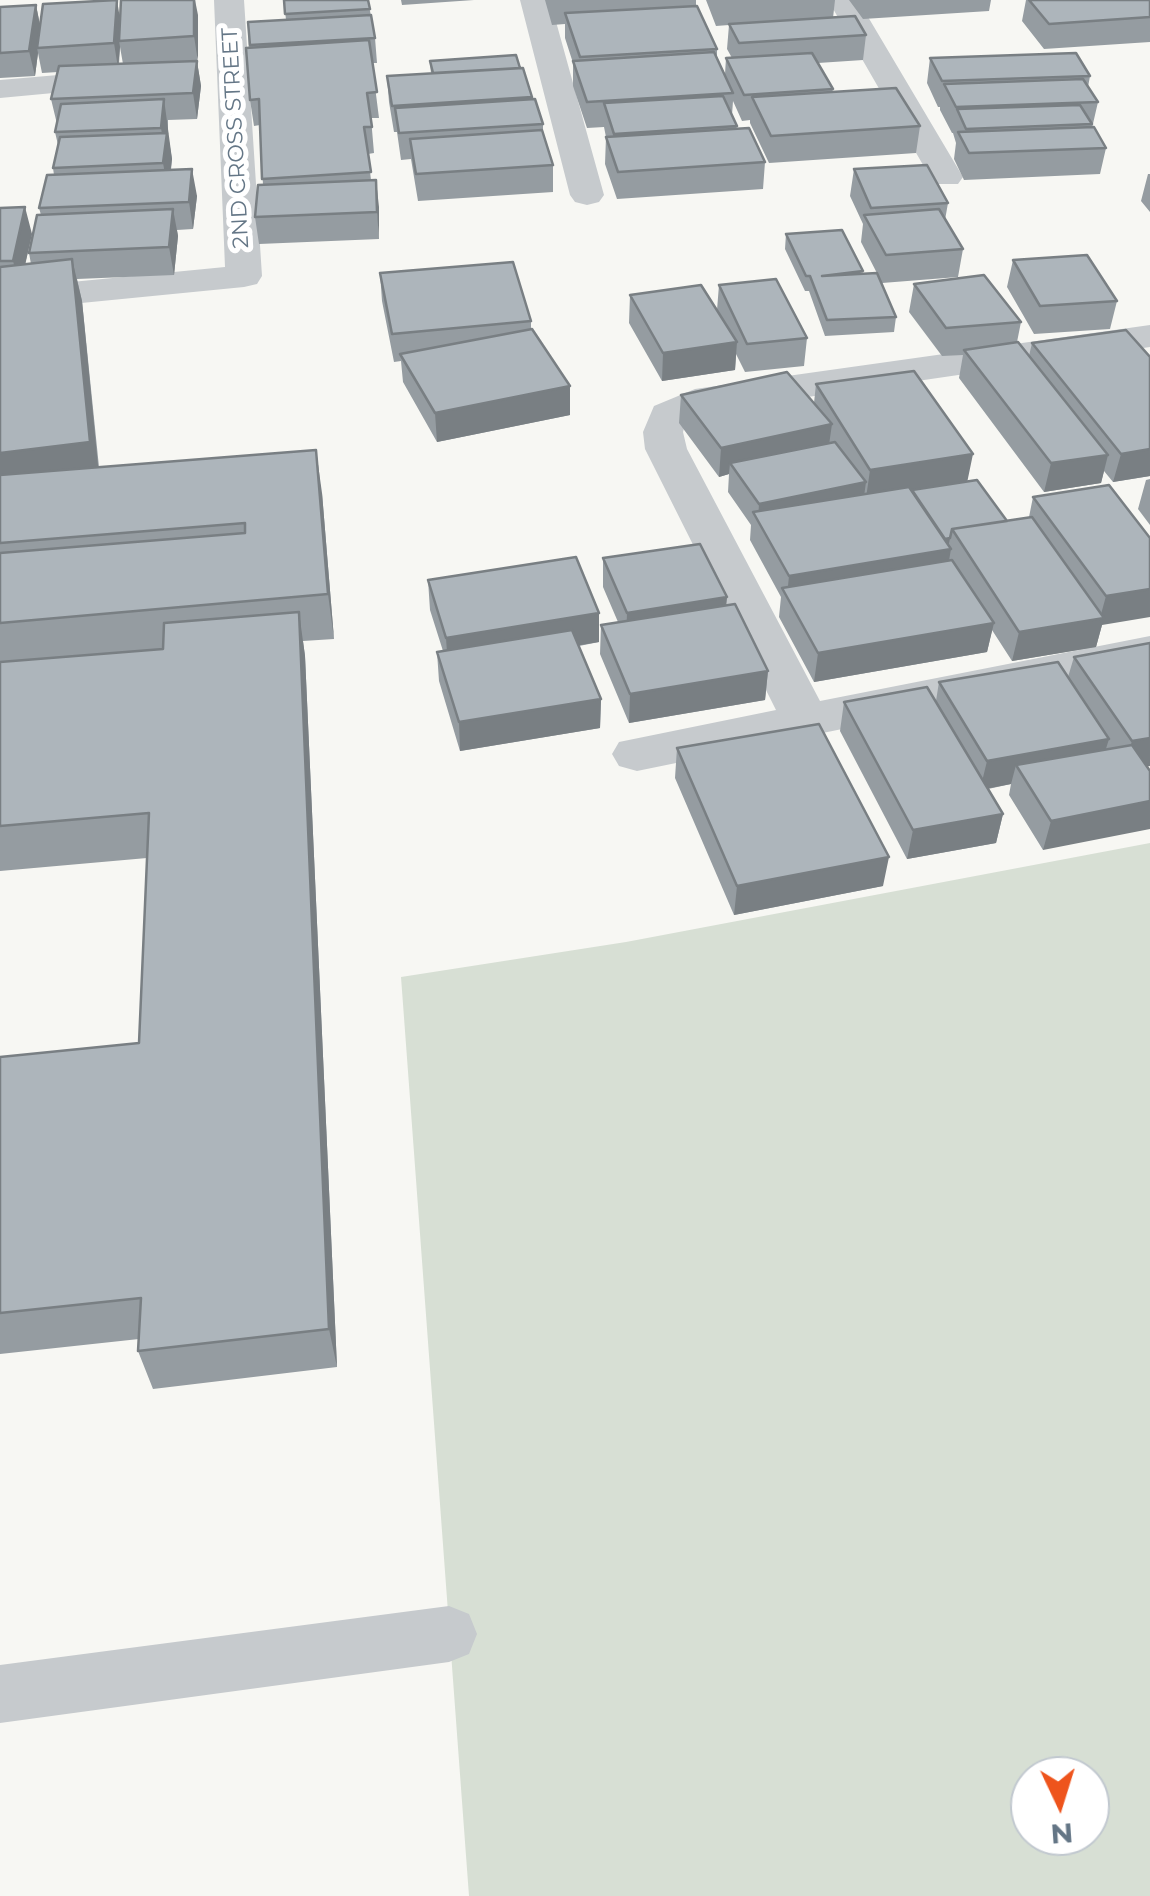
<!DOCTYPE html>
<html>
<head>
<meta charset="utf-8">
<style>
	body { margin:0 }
	#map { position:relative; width:1150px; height:1896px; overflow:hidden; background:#f7f7f3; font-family:Montserrat,sans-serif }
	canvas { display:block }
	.north { position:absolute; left:1010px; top:1756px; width:100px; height:100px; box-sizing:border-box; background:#fff; border:2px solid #c1c8cf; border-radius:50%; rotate:176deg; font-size:28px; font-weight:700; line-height:40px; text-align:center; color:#647686 }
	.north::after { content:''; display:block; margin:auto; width:35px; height:45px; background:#ee541c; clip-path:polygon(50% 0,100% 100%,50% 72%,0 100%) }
</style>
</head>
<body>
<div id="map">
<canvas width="1150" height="1896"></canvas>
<div class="north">N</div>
</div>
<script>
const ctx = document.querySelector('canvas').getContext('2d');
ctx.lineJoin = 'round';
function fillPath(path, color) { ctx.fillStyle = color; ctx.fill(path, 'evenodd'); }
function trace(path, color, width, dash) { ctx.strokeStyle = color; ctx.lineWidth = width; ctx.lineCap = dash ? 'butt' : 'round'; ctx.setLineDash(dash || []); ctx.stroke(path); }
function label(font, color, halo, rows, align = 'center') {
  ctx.font = font + ' Montserrat,sans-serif'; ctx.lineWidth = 10; ctx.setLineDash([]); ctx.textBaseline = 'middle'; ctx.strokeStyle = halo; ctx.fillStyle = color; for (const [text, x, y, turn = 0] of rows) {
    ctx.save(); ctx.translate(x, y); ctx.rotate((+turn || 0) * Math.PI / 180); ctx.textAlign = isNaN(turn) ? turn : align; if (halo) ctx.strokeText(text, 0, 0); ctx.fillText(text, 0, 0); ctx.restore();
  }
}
fillPath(new Path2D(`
	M1150,843V1896H469L401,977L626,942ZM1030,1776H1090V1836H1030Z`), '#d7dfd4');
fillPath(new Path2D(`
	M449,1606L469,1614L477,1634L469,1654L449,1662L0,1723V1665Z`), '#c6cacd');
fillPath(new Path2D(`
	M214,0H244L262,276L257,284L244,287L0,311V289L225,267Z
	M520,0H550L604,195L599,202L587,205L575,202L570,195Z
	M828,0H858L963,177L958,184H934Z
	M128,69L139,71L144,78L139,85L0,98V80Z
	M1150,325V347L705,412L686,421L683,432L687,449L820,701L1150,636V666L637,771L619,766L612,754L619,742L776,710L645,449L643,432L654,406L695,389Z`), '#c6cacd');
fillPath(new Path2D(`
	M284,0H368L375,38L377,63H372L379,118H371L374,153L368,154L371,180H376L379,239L259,244L255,217L263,185L260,125L254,126L250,100L248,22L286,20Z
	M401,0H474L402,5Z
	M545,0H696V6L717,49V57L725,74L726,58H732L727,49L729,25L716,26L706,0H835L833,18L866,35L863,60L818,63L833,89L832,92L920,126L916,153L769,163L750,123V120L742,121L733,101L732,115L737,129L765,162L763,189L617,199L605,164L606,137L604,127L587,128L573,86V63L565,38V24L552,25Z
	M849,0H991L989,11L863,19Z
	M1026,0H1150V42L1044,49L1022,21Z
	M36,5L40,25L120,17L198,15L197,62L201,86L197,119L168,120V135L172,159L171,170L197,196L193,229L177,230L178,236L174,275L77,279L82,301L99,467L322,493L334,639L303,641L305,656L337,1367L153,1389L138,1351L139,1339L0,1354V1057L139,1043L147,858L0,871V208L32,234L25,264H31L29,253L41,215L39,208L54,175L53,168L58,145L55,132L57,124L51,99L58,72L42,73L38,53L35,76L0,78V7ZM120,47L123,64H119Z
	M930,58L1090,76L1088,87L1098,102L1092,128L1106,148L1100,174L964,180L954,159L956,143L953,133H952L940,110V107H938L927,83Z
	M430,61L532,97L543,124V131L553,165V192L418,201L411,159L401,160L397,132H394L389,102L387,76L431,74Z
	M854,169L948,203L945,220L963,249L958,277L882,283L861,242L863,224L850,196Z
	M1148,174H1150V212L1141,201Z
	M786,234L863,274L896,317L894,332L825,336L809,291H805L785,249Z
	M1013,260L1117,301L1110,329L1034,334L1007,287Z
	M380,273L531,321V329L570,415L437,442L403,382L401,361L394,362L382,301Z
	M914,284L1021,322L1017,342L1029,356L1032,343L1150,357V476L1113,482L1104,471L1101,483L1044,492L959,378L963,355L942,356L909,312Z
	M719,285L807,338L804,366L745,372L736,354L735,370L662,381L629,323L630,295L717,310Z
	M816,384L968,481L1007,521L1029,517L1033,497L1150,538L1102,625L1096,647L1012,661L992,630L987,652L814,682L779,617L781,597L750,540L751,525L728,492L729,474L719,477L679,423L681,395L814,403Z
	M1150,479V525L1138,509L1146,480Z
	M603,558L727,597L726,605L768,671L765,700L629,723L600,654L601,625L618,622L603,587Z
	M428,580L599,613V642L579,646L601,699L600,728L460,751L439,681L437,652L443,651L430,610Z
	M1150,643V766H1147L1043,850L1009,795L1011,784L988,789L1003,814L996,843L907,859L840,731L844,702L936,701L939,682L1068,677L1074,657Z
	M677,748L883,886L734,915L675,778Z`), '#959ca1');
fillPath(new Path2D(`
	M117,0L121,25L119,41L120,47L118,68L114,43Z
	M194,0H195L198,15V62L194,36Z
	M36,5L41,30L37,48L38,53L35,76L29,51Z
	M197,61L201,86L197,119L193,93Z
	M164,99L172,159L168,190L163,163L165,152L161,128Z
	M192,169L197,196L193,229L189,202Z
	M376,180L379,207V239L377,212Z
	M25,207L32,234L20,288L13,261Z
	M173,209L178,236L174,275L169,247Z
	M72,259L82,301L100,486L0,499V453Z
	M737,342L735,370L662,381L663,353Z
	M570,386V415L437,442L435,413Z
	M832,424L828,452L730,463L729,474L719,477L721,448Z
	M1150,449V476L1113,482L1121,454Z
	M316,450L322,493L334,639L328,594Z
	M973,454L967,483L866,498L870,470Z
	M1108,455L1101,483L1044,492L1051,463Z
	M866,482L862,511L758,520L759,504Z
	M950,538L948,549H951L946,578L787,596L789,576Z
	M1150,589V617L1102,625L1096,647L1012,661L1019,632L1100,618L1106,596Z
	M727,597L724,626L626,642L627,613Z
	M299,612L305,656L337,1367L329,1329Z
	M599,613V642L448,667L446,638Z
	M994,623L987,652L814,682L818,653Z
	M768,671L765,700L629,723L630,694Z
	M601,699L600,728L460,751L459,722Z
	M1150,738V766L1123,771L1132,741Z
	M1109,739L1100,768L1016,765L1011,784L980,790L987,761Z
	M1150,801V829L1043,850L1051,821Z
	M1003,814L996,843L907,859L913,830Z
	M889,857L883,886L734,915L737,886Z`), '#797f83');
const building = new Path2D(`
	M117,0L114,43L37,48L43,4Z
	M121,0H194V36L119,41Z
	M284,0H368L370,9L285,14Z
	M1029,0H1150V17L1049,24Z
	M36,5L29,51L0,53V7Z
	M697,6L717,49L580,57L565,13Z
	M371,15L375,38L250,45L248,22Z
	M855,16L866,35L739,43L729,24Z
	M369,40L377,92L367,93L372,127H364L371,172L262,179L259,99L250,100L246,48Z
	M714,52L733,93L587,102L573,61Z
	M812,53L833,89L744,95L726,58Z
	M1076,53L1090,76L942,81L930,58Z
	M516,55L520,68L433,73L430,61Z
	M197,61L193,93L51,99L59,66Z
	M523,68L532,97L392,106L387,76Z
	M1083,79L1098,102L956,107L944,84Z
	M896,88L920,126L771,136L752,97Z
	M723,96L737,126L614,134L604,103Z
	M164,99L161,128L55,132L61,104Z
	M535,99L543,124L399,133L395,108Z
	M1080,105L1092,124L966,129L957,109Z
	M1094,127L1106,148L969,153L958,132Z
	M749,128L765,162L618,172L606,137Z
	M542,130L553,165L416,174L410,139Z
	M167,133L163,163L53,168L60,137Z
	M927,165L948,203L871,208L854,169Z
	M192,169L189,202L39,208L47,175Z
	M376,180L377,212L255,217L258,185Z
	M25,207L13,261H0V208Z
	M173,209L169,247L29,253L37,215Z
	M939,209L963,249L886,255L864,215Z
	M842,230L863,271L822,276L877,273L896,317L827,320L810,276H806L786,234Z
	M1087,255L1117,301L1040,306L1013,260Z
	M72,259L90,442L0,453V267Z
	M513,262L531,321L392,334L380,273Z
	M984,275L1021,322L946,328L914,284Z
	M776,279L807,338L747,344L719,285Z
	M701,285L737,342L663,353L630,295Z
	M532,329L570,386L435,413L400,354Z
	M1126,330L1150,357V449L1121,454L1032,343Z
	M1018,342L1108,455L1051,463L964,350Z
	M914,371L973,454L870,470L816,384Z
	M787,372L832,424L721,448L681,395Z
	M835,442L866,482L759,504L730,463Z
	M316,450L328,594L0,623V553L245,533V523L0,543V475Z
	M977,480L1007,521L952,529L950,538L945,539L912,490Z
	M1109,485L1150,538V589L1106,596L1033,497Z
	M909,487L951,549L789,576L753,512Z
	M1032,517L1104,618L1019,632L952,529Z
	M700,544L727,597L627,613L603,558Z
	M576,557L599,613L446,638L428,580Z
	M952,560L994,623L818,653L782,588Z
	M735,604L768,671L630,694L601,625Z
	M299,612L329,1329L138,1351L141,1298L0,1313V1057L139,1043L149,813L0,826V662L163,649L164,623Z
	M572,630L601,699L459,722L437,652Z
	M1150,643V738L1132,741L1074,657Z
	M1058,662L1109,739L987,761L939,682Z
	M927,687L1003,814L913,830L844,702Z
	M819,724L889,857L737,886L677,748Z
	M1132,745L1150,771V801L1051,821L1016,765Z`);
fillPath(building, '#adb5bb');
trace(building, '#797f83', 2.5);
label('22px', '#647686', '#fff', [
	["2ND CROSS STREET",236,138,-93]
]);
</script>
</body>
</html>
